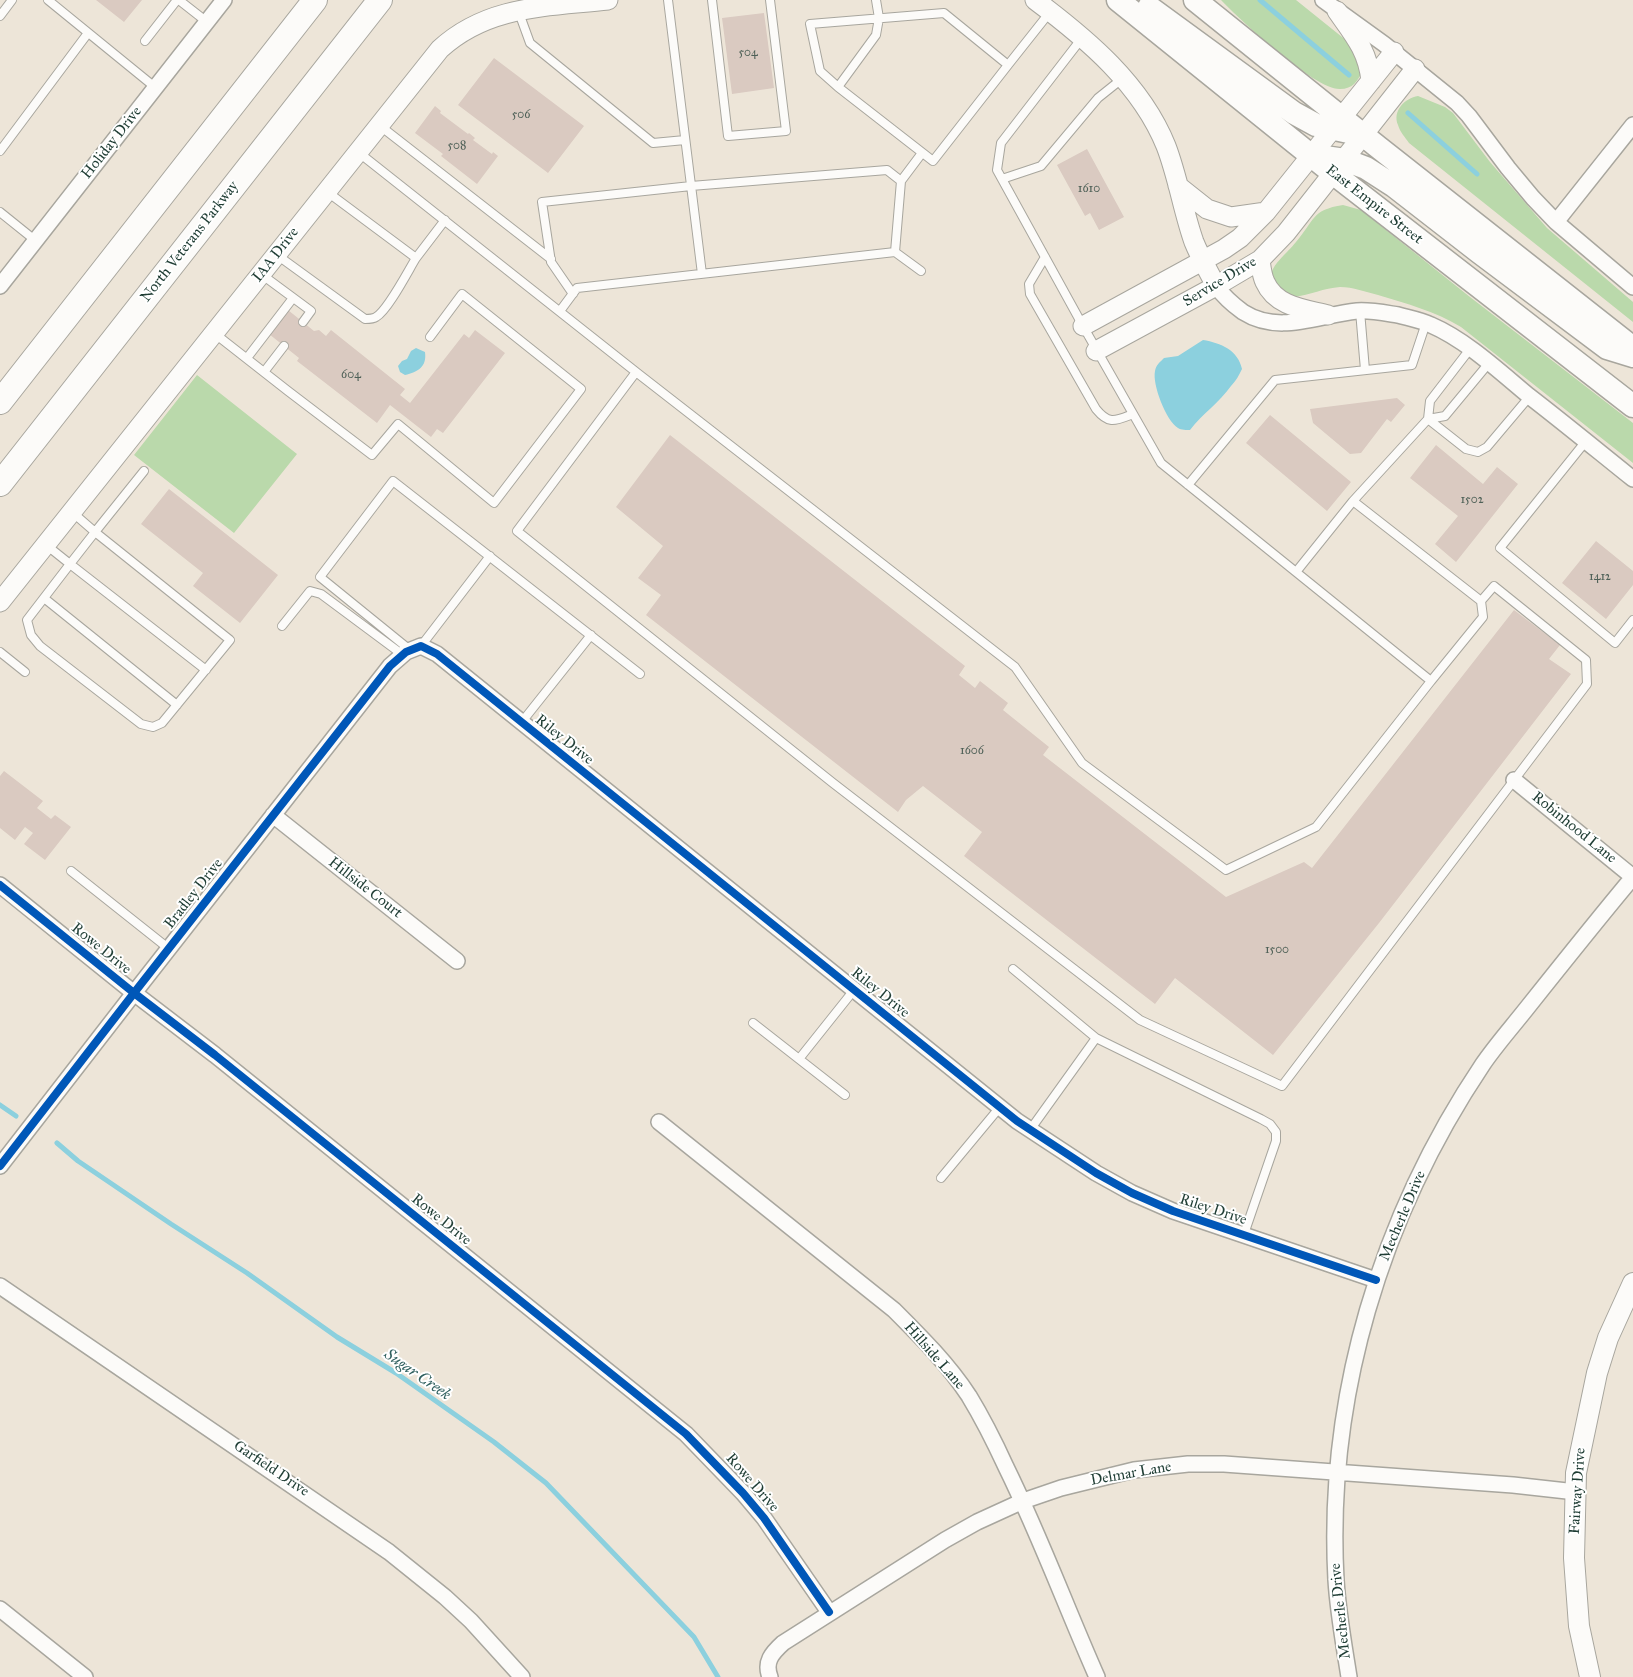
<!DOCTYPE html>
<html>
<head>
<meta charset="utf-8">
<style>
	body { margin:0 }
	canvas { display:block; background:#ede5d8 }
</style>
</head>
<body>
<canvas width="1633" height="1677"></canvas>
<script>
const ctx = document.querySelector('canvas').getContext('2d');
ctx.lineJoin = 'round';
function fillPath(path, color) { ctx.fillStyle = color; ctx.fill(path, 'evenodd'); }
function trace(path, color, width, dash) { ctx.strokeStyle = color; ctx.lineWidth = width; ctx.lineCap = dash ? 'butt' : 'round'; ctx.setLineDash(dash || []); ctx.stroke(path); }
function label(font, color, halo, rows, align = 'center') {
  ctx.font = font + ' "IM FELL Great Primer",serif'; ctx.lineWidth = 4; ctx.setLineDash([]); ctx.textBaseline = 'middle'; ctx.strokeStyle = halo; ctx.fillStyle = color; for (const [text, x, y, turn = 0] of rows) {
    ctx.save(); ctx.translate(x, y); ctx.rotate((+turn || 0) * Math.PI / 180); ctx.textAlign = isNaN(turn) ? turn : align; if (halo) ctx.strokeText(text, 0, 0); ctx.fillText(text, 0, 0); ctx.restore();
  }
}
fillPath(new Path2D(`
	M1221,0H1296L1347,41L1356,51L1362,71C1358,81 1353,89 1340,89C1315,90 1240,20 1221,0Z
	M1418,96L1445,107L1453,113L1490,162L1547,228L1633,302V322L1409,143C1405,137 1400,132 1398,125C1392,111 1405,98 1418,96Z
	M1343,205L1361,210L1470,297L1633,423V463L1461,327C1435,311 1407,304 1378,295C1366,292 1353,287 1340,287C1324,288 1310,295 1294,297C1253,276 1277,265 1296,242C1315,220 1311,210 1343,205Z
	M197,375L297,454L234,533L134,455Z`), '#bad9ab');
fillPath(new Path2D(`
	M1203,340C1221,343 1238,350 1242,369C1239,375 1236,381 1231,386C1219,403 1202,414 1190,430C1187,430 1181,430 1178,428C1166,421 1152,384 1155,371C1156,365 1160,362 1164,358L1178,356Z
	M416,348L425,352C427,367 418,372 405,375L400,372L398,366L402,361L407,359L411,351Z`), '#8cd0de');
trace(new Path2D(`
	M1260,0L1349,75
	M1408,113L1477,174
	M0,1105L16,1116
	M57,1143L78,1161L171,1224L247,1273L337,1337L396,1373L494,1442L546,1483L694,1637L718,1677`), '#8cd0de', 5);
fillPath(new Path2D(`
	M96,0H142L124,22Z
	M764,13L774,88L732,94L722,18Z
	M494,58L584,126L548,173L458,105Z
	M435,106L441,111L440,113L468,134L469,133L475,138L473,140L492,154L493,152L498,156L477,184L441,156L443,154L415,133Z
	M1087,149L1124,217L1099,230L1090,213L1085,216L1057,165Z
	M288,310L314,331L319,330L326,336L331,330L405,389L400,395L410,403L464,334L469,338L475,330L505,353L443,433L437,429L431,437L390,405L377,423L297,361L299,358L269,334Z
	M1397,398L1405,405L1391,422L1387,419L1361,453L1350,454L1313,423L1310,409Z
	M1270,415L1351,482L1327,511L1246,443Z
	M670,435L965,666L959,675L975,688L980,681L1008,703L1003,710L1049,747L1043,755L1226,897L1304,862L1312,868L1514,610L1560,645L1549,659L1571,674L1379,923L1273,1055L1175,978L1155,1004L964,856L982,832L923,786L906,800L898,812L646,615L661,595L638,578L663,546L616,507Z
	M1436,445L1483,484L1497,467L1518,484L1456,562L1435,544L1458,516L1410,478Z
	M169,489L278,575L240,623L193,586L203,573L141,524Z
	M1596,541L1633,571V585L1606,619L1562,583Z
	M4,771L43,801L37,808L51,819L55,815L71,827L45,860L24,844L33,833L25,827L15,840L0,828V776Z`), '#dacac1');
const service = new Path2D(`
	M48,0L156,88
	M179,0L207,22
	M668,0L702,274
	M712,0L728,136L786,131L770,0
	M518,10L530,43L653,143L685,140
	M0,16L12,0
	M145,41L177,0
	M1008,65L933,161L838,87L820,71L810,24L944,13L1008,65L1050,12
	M838,87L876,35L879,18L876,0
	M379,125L551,259
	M0,151L88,33
	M358,152L636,372L517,531L833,783L1140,1020L1282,1086L1587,684L1586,660L1494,586L1481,601L1483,617L1431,681L1161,463L1083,326L997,170L1001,143L1082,38
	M1002,179L1041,166L1098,98L1123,78
	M0,212L36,241
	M895,252L901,181L922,153
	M277,255L365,319C369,319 373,319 376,317C388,310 408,271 416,258L326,191
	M1045,257L1029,284L1030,294L1096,409C1109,425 1115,421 1133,414
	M416,258L445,220
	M261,274L311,311L303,322
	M573,294L551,262L542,202L691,186L887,170L901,181
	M560,311L577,288L895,252L921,271
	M1360,311L1365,370
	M214,333L288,391L372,455L398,424L494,503L581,389L462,294L430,337
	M247,358L293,298
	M264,372L284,346
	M636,372L1015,667L1082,763L1226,870L1316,827L1431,681
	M1428,419L1466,449L1478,452L1487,447L1530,396
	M1428,419L1430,401L1470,349
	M1586,441L1500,548L1615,643L1633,620
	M1188,485L1275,380L1412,365L1426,323
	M1353,501L1481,601
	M72,512L95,532L144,471
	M45,544L70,564L27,620L31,635L40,646L141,724L153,727L162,723L230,640L95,532L70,564L206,670
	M1296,572L1353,501L1428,419L1445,416L1489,363
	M44,598L177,705
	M282,626L310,591L321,594L403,655
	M421,646L490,556
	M410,650L320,577L393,481L640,674
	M0,652L25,672
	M521,723L591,635
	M71,871L168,948
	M1013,969L1096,1038L1261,1119L1270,1124L1276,1132V1141L1244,1234
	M753,1023L845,1095
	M799,1059L854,990
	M1030,1130L1096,1038
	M941,1178L1000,1107`);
const minor = new Path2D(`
	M1323,0L1384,44L1457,103L1469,116L1508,168L1533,198L1556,222L1633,287
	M1556,222L1633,125
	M0,286L224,0
	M1216,286C1224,297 1232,304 1243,312C1279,335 1318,315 1357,311C1370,310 1385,313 1398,315C1409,318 1421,320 1431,325C1466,340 1500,372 1529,396C1564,423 1598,451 1633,479
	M1514,780L1633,877
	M273,815L457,961
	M0,885L134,993L215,1055L686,1434L743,1493L764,1518L829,1612
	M659,1122L894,1310C921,1337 948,1364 969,1396C983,1419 995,1443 1006,1467C1040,1536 1066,1607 1097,1677
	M0,1166L134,993L390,666L406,652L421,646L437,654L1017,1121L1096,1173L1132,1193L1173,1211L1376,1280
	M0,1286L389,1552L445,1597L471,1621L522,1677
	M0,1609L85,1677
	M770,1677C764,1662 772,1653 783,1643L945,1540L977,1522L1023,1501L1061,1488L1134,1470L1188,1464H1224L1513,1485L1576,1492
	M1349,1677C1344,1645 1338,1613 1336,1580C1326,1397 1381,1216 1483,1064C1496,1045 1512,1027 1527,1008C1562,964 1597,920 1633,877`);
const tertiary = new Path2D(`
	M1035,0C1087,39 1141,84 1166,146C1178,177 1183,211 1194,242C1200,257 1209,272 1216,286
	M1337,11C1354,35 1368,51 1371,81
	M1178,186L1207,209L1231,217L1266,212
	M1260,260C1261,267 1262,276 1265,282C1276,307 1305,309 1328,315
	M1083,326L1224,249L1240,238L1266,212L1394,52
	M1096,351L1216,286L1260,260L1286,233L1415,69
	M0,602L440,49C488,5 547,7 608,0`);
const secondary = new Path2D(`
	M1590,1677L1579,1626L1574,1558L1576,1473L1597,1373L1608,1338L1633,1283`);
const primary = new Path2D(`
	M1118,0L1334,174L1633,406
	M1195,0L1378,147L1633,348
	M1149,7L1294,113L1316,125L1358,134
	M1311,155L1345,160L1366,168L1394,186L1479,252L1607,348L1633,356`);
const trunk = new Path2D(`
	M0,402L315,0
	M0,484L380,0`);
trace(service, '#a8a69e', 10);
trace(minor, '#a8a69e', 18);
trace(tertiary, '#a8a69e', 21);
trace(secondary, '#a8a69e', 22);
trace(primary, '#a8a69e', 25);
trace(trunk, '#a8a69e', 26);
trace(service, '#fcfbf9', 8);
trace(minor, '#fcfbf9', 15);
trace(tertiary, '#fcfbf9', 19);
trace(secondary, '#fcfbf9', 20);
trace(primary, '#fcfbf9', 22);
trace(trunk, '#fcfbf9', 24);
trace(new Path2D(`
	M0,885L134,993L215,1055L686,1434L743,1493L764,1518L829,1612
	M0,1166L134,993L390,666L406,652L421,646L437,654L1017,1121L1096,1173L1132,1193L1173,1211L1376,1280`), '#0057b8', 8);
label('12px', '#4e6057', null, [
	["504",748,53],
	["506",521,115],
	["508",457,146],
	["1610",1089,189],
	["604",351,375],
	["1502",1472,500],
	["1412",1600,577],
	["1606",972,751],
	["1500",1277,950]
]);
label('15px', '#1f3d34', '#fff', [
	["Holiday Drive",112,143,-52],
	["East Empire Street",1374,205,38],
	["North Veterans Parkway",190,242,-52],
	["IAA Drive",276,255,-52],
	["Service Drive",1220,282,-31],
	["Riley Drive",564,740,39],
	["Robinhood Lane",1574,828,39],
	["Hillside Court",365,888,38],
	["Bradley Drive",194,894,-52],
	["Rowe Drive",101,949,39],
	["Riley Drive",880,993,39],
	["Riley Drive",1213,1210,18],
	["Mecherle Drive",1403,1216,-67],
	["Rowe Drive",441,1220,39],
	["Hillside Lane",934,1356,49],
	["Garfield Drive",271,1469,34],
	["Delmar Lane",1131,1474,-10],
	["Rowe Drive",752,1483,49],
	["Fairway Drive",1578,1491,-86],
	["Mecherle Drive",1341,1611,-96]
]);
label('italic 16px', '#30605f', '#fff', [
	["Sugar Creek",417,1375,35]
]);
</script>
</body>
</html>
